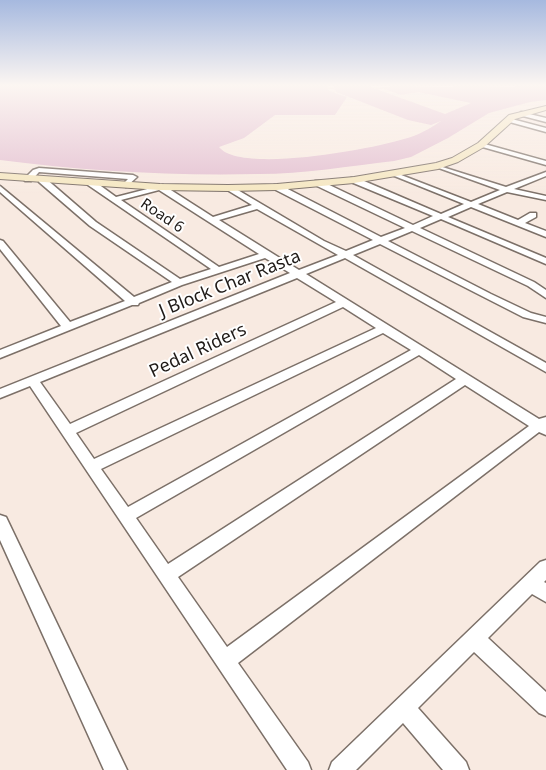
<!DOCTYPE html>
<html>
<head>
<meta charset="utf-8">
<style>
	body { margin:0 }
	canvas { display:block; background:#f8eae1 }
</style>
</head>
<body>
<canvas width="546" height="770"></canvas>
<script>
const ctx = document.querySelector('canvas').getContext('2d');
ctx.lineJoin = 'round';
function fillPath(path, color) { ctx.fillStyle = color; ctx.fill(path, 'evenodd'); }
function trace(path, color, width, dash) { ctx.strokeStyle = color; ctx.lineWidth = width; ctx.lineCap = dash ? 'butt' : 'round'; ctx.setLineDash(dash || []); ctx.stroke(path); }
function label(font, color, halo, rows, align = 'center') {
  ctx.font = font + ' "Noto Sans",sans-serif'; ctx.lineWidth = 4; ctx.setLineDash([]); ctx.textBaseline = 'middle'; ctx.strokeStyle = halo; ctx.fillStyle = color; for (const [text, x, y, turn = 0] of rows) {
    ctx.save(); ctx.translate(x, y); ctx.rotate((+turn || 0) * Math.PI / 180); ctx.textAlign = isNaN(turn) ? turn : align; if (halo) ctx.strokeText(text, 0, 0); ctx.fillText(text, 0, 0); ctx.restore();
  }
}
fillPath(new Path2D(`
	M0,86H327L329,91L347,97L335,115H275L244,138L219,147C240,174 372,149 404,139C419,135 429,129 441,121L431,125L408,120L336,92L333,86H368L445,114L471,103L418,92L401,95L379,87L546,86V100L530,102L489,113L448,138L411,157L394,161C349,166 304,174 258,174C172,176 85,171 0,160Z`), '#e4c1d2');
const street = new Path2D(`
	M521,112L546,118V122L519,115Z
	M508,118L546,128V132L506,121Z
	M481,143L546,161V165L479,146Z
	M436,165L506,187L546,172V176L514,189L546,196V200L507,192L478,204L518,220L530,213H536V217L525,223L546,231V237L471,207L448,217L546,258V264L441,219L420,228L534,282L546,290V298L528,286L412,231L388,241L491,294L531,313L546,317V323L523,317L380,244L353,255L546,363V372L345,258L306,274L539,419L546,417V435L539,432L238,663L308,762L311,770H287L30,386L0,398V389L290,273L265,258L182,285L139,303L138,305H132L0,358V350L61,326L0,249V240L3,241L70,322L125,301L0,192V186L134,297L172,282L90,226L39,182V178H45L96,222L180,279L211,269L88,185V181H94L116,197L163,185L213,217L252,205L224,188L231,186L324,241L346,251L373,240L274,189V185H280L381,237L405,228L315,185V181H321L413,225L433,216L351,182V178H357L441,214L464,204L392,175V173H396L471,202L500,190L436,167ZM159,190L259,254L219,267L121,200ZM257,209L338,255L299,270L219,220ZM297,278L336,302L70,424L40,382ZM343,307L376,328L94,459L76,433ZM383,333L411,350L128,507L101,469ZM419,355L456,379L168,564L136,518ZM465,385L529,426L227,647L178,577Z
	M39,168L133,175L137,177L126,187L122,185L128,179L39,172L31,181H25L24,179L33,170Z
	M0,515L6,517L127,770H104L0,540Z
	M546,560V580L544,582L546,583V602L532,594L488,638L546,692V716L539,713L474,652L418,708L466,762L469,770H443L403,723L356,770H329L332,762L540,562Z`);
const secondary = new Path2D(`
	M546,106V110L515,119L484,147L458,162L438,169L354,183L277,190L228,191L160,190L0,179V173L160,184L228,185L277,184L354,177L436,163L452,158L478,143L509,115Z`);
trace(street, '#7c7068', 3);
trace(secondary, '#7c7068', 2);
fillPath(street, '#fff');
fillPath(secondary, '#f5e7c2');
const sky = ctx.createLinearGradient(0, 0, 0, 194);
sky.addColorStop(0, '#a6b9df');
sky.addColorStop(0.44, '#fcf6f2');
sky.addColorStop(1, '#fcf6f200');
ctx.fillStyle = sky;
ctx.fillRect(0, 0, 546, 194);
label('15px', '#1f1a17', '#fff', [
	["Road 6",162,216,34]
]);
label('18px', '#1f1a17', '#fff', [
	["J Block Char Rasta",230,284,-22],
	["Pedal Riders",198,351,-25]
]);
</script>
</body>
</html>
